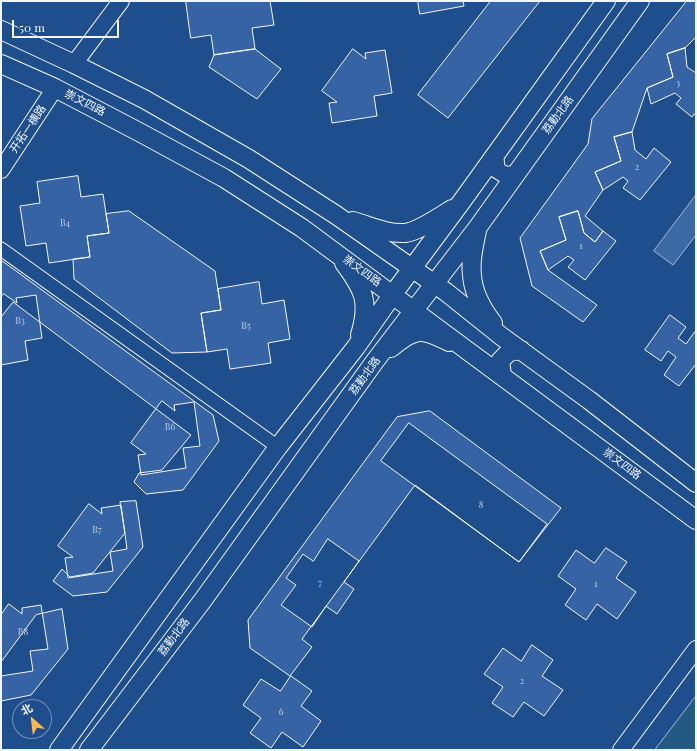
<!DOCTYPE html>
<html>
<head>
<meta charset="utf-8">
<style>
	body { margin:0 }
	#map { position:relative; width:697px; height:751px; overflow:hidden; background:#1f4e8c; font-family:"Playfair Display","Noto Sans SC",serif }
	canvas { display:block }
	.frame { position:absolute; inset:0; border:2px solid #f2f6ff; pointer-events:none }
	.north { position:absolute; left:12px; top:699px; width:40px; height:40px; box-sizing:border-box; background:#1f4e8c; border:1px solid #7391ba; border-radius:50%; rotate:332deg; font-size:11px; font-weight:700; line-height:16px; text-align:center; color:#f2f6ff }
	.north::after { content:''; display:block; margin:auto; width:14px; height:18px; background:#ffb74d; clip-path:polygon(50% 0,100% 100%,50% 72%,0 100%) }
	.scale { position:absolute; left:12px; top:20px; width:107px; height:18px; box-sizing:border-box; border:2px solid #f2f6ff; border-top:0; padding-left:5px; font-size:12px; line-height:14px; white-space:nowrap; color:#f2f6ff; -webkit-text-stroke:3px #1f4e8c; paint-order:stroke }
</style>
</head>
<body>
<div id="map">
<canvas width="697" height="751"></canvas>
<div class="frame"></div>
<div class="north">北</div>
<div class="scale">50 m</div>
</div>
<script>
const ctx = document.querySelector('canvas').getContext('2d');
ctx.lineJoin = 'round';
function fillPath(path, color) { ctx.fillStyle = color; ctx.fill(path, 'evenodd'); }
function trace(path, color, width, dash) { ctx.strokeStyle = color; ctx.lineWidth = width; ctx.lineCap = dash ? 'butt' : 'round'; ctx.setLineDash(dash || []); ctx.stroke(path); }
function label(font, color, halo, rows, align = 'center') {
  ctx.font = font + ' "Playfair Display","Noto Sans SC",serif'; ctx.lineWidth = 3; ctx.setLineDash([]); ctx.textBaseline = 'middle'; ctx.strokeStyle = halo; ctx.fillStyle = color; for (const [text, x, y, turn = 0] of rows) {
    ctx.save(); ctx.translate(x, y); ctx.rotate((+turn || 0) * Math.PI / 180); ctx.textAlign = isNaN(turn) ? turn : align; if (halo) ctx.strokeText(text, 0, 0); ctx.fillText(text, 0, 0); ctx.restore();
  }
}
const green = new Path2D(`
	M696,696V750H655Z`);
fillPath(green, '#245a82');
trace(green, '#a8bbd7', 1);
const water = new Path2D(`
	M696,195V235L673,265L654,251Z`);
fillPath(water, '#3b69a3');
trace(water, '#a8bbd7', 1);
const building = new Path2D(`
	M186,1H270L274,25L252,28L255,49L214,55L211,35L191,38Z
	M418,1H463L464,6L420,14Z
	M491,1H540L448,118L418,95Z
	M687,1H696V37L685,48L667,54L673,77L647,88L632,132L614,137L621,161L595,172L603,190L585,216L603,231L595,242L584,233L578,211L559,217L566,240L540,251L548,270L597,305L583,322L532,286L520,238L588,144L592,119Z
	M685,48L687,67L696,73V112L692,117L676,104L681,98L675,93L651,104L647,88L673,77L667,54Z
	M255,49L281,69L257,99L209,67L214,55Z
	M353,49L366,59L365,53L385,50L392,93L374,96L377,116L332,123L329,103L337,102L322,91Z
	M632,132L635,150L646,159L654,148L671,162L640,200L623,188L628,181L623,177L603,190L595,172L621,161L614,137Z
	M78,176L81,197L103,194L109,233L87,236L90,257L49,263L46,243L26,246L20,206L40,203L37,182Z
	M129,211L215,271L221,310L201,313L207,352L172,353L74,279L73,259L90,257L87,236L109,233L106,214Z
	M578,211L584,233L595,242L603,231L616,241L585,280L568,267L574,260L568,256L548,270L540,251L566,240L559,217Z
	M1,260L213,415L219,441L183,490L146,494L134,482L139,473L162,470L191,435L13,302L1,317Z
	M259,282L262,304L284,300L290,339L268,343L271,363L230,369L227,349L207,352L201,313L221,310L218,289Z
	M4,294L17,303L16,298L36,295L42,338L25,341L28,360L1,365V297Z
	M670,315L686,327L678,338L686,344L696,330V364L679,386L664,375L676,357L668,351L661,361L645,350Z
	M162,401L175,411L174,405L194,402L200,446L183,448L186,468L141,475L138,455L146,454L131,443Z
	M430,411L561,508L519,562L415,485L302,639L312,647L290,676L250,648L248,620L397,417Z
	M409,423L547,524L519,562L381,461Z
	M136,501L143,547L107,592L73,596L53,581L62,569L70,577L93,573L125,533L120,502Z
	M89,504L102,514L101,508L121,505L127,549L110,552L113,571L68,578L65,558L73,557L58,546Z
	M328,539L359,561L344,582L354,589L337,614L326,606L312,627L281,605L296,585L286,578L303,554L313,561Z
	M606,548L627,562L616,578L636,592L617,619L597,604L586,620L565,605L576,589L558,576L576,550L594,563Z
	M9,604L22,614V608L41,605L48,649L30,651L33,671L1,676V615Z
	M62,609L68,649L31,695L1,701V662L36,615Z
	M532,645L553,660L542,676L563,690L544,716L524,702L513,717L492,703L503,687L484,674L503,648L521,661Z
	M291,676L312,691L301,706L321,721L303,747L282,732L271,748L250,733L261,718L243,705L261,679L280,691Z`);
fillPath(building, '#3563a3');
trace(building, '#f2f6ff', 1);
const minor = new Path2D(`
	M1,249L278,447`);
const tertiary = new Path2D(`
	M74,64L121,1
	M495,156L497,170L505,175L516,174
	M1,170L55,88
	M621,750L696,649`);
const secondary = new Path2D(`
	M1,30L74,64L144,99L249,159L336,215L446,292L501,336L589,400L696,483
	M1,64L55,88L141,133L224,178L302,228L696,520
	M353,221C370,226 387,234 405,233C417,232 441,216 452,209
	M477,231C474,245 470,260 472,275C473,292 483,310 493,323
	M344,263C364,290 370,302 360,335
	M391,348C398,342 409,333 419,332C428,331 441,338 449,342
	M502,375L500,361L509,352L521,350
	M59,750L278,447L356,347L393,294L462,201L606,1
	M89,750L203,600L375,361L478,227L640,1`);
trace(minor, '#f2f6ff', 15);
trace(tertiary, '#f2f6ff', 18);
trace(secondary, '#f2f6ff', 20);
trace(minor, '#1f4e8c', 13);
trace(tertiary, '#1f4e8c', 16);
trace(secondary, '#1f4e8c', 18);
label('9px', '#c3d1e8', null, [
	["3",678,83],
	["2",637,167],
	["B4",65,223],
	["1",581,246],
	["B3",20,321],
	["B5",246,326],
	["B6",170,427],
	["8",481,505],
	["B7",97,530],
	["7",320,583],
	["1",596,584],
	["B8",23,632],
	["2",522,681],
	["6",281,712]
]);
label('11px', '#f2f6ff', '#1f4e8c', [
	["崇文四路",85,103,27],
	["荔勤北路",558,115,-54],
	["开拓一横路",28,129,-56],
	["崇文四路",362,271,36],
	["荔勤北路",365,376,-54],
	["崇文四路",622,464,37],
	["荔勤北路",174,637,-53]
]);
</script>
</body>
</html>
